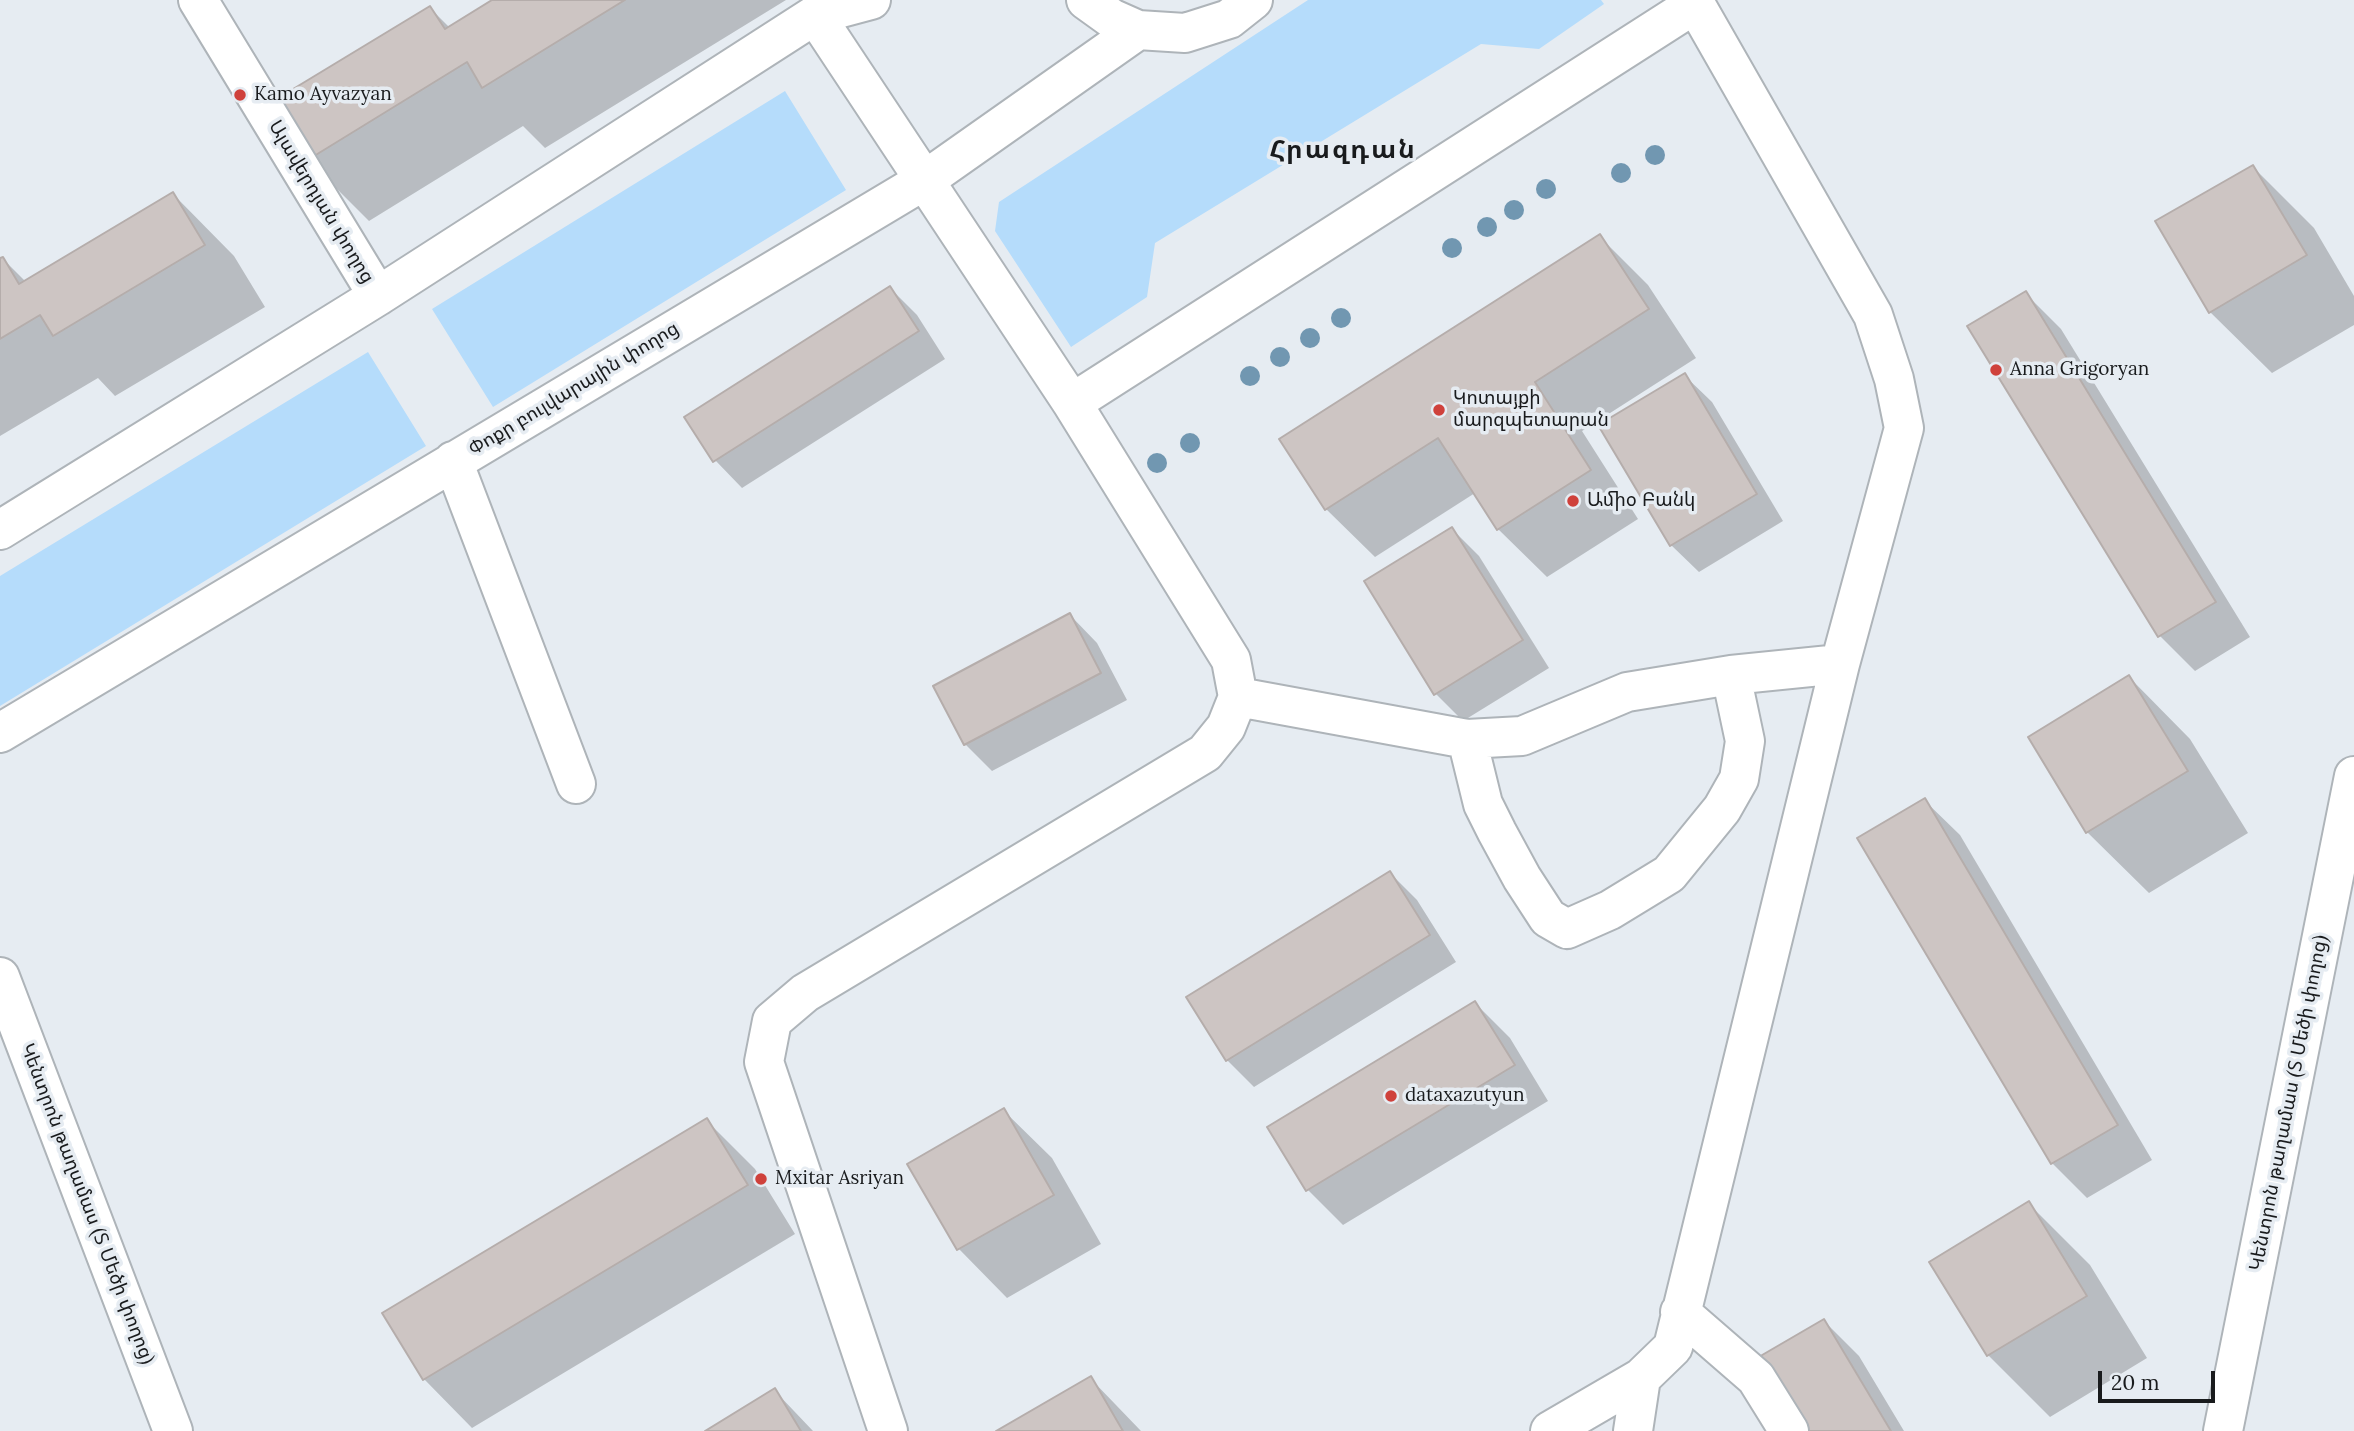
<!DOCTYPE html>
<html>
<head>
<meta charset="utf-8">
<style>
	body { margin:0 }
	#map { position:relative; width:2354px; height:1431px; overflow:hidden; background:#e6ecf2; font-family:Lora,serif }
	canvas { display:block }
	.scale { position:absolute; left:2098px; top:1371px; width:117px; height:32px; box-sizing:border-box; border:4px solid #191b1d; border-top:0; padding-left:9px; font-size:21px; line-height:24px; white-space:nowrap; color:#191b1d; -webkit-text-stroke:5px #e6ecf2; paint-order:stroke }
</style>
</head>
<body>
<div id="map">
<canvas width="2354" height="1431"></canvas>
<div class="scale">20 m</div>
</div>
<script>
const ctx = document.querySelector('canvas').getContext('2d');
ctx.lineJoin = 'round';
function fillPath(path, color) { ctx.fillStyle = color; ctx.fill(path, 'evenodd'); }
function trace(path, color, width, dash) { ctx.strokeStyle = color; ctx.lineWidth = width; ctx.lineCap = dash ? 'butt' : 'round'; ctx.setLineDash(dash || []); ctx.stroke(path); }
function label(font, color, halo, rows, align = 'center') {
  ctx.font = font + ' Lora,"Noto Sans Armenian",serif'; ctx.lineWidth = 7; ctx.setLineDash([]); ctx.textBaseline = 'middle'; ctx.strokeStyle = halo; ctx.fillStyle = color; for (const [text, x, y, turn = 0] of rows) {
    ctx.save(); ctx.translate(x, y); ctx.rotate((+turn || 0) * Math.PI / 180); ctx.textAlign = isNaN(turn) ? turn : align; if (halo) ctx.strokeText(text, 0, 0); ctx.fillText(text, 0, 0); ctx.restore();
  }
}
fillPath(new Path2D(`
	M1308,0H1601L1604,4L1539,49L1481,44L1155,243L1147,297L1071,347L995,231L999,202Z
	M785,91L846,190L493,407L432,309Z
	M368,352L426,446L0,706V576Z`), '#b5dcfb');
fillPath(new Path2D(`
	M495,0H786L545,148L523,126L369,221L308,160L430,8L450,28Z
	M2253,167L2314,228L2354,296V325L2272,373L2210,312Z
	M173,194L234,256L265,307L115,396L98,378L0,436V260L3,259L26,282Z
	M1600,237L1648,285L1696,358L1582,431L1638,519L1547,577L1498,529L1475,493L1375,557L1326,509Z
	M890,288L917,315L945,359L742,488L715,460Z
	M2026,294L2061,329L2250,637L2195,671L2160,636Z
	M1684,375L1712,402L1783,521L1699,572L1671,545Z
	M1452,529L1479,556L1549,668L1463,721L1436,694Z
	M1070,615L1097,643L1127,700L992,771L965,744Z
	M2129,677L2190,739L2248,833L2149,893L2087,832Z
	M1924,800L1960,835L2152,1160L2087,1198L2052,1163Z
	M1390,873L1417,900L1456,962L1254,1087L1227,1060Z
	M1475,1003L1510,1038L1548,1101L1343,1225L1308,1190Z
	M1003,1110L1052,1158L1101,1244L1007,1298L959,1249L909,1165Z
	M707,1121L755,1169L795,1234L472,1428L424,1379L385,1314Z
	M2029,1204L2090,1265L2147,1358L2050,1417L1988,1355Z
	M1824,1321L1859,1356L1904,1431H1802Z
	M1090,1378L1141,1431H999Z
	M775,1391L813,1431H708Z`), '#0003');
const building = new Path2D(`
	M492,0H625L482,88L467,62L306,161L270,103L430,6L445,29Z
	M2253,165L2307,255L2209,313L2155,221Z
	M173,192L205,245L53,336L40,315L0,339V258L3,257L19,284Z
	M1600,234L1649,309L1535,382L1591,470L1497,530L1438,438L1325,510L1279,439Z
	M890,286L919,331L713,462L684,417Z
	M2026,291L2216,602L2158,637L1967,326Z
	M1685,373L1757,494L1670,546L1598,425Z
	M1452,527L1523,640L1434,695L1364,581Z
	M1070,613L1101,673L964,745L933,686Z
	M2129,675L2188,771L2086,833L2028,737Z
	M1925,798L2118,1125L2051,1164L1857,838Z
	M1390,871L1430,935L1226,1061L1186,997Z
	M1475,1001L1515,1065L1306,1191L1267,1127Z
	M1004,1108L1054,1195L957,1250L907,1164Z
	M707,1118L748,1185L423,1380L382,1313Z
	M2029,1201L2087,1296L1987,1356L1929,1262Z
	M1824,1319L1891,1431H1800L1757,1358Z
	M1091,1376L1123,1431H996Z
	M775,1388L801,1431H705Z`);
fillPath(building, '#cdc5c3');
trace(building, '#b5adab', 2);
const minor = new Path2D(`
	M198,0L378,296
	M1086,0L1111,18L1138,30L1185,33L1229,19L1253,0
	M815,15L1072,403L1231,660L1238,697L1226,727L1205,753L805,993L772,1021L764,1062L888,1431
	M1072,403L1695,4
	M453,461L576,784
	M0,530L378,296L815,15L871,0
	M1238,697L1467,739L1522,736L1627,692L1731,675L1840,664
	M0,733L925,180L1138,30
	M1467,739L1483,804L1497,832L1522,878L1548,918L1567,929L1610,910L1669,874L1722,809L1739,779L1745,741L1731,675
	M0,977L173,1431
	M1680,1312L1756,1378L1789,1431
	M1550,1431L1641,1378L1673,1347L1840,664L1904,428L1894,379L1873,315L1693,0
	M1633,1431L1641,1378
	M2223,1431L2354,776`);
trace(minor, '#aeb4b9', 42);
trace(minor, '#fff', 38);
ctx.fillStyle = '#7197b1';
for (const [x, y] of [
	[1655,155],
	[1621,173],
	[1546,189],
	[1514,210],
	[1487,227],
	[1452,248],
	[1341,318],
	[1310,338],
	[1280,357],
	[1250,376],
	[1190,443],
	[1157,463]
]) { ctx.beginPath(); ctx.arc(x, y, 10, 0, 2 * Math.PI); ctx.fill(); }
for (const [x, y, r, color] of [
	[240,95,7,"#cf413b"],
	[1996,370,7,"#cf413b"],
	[1439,410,7,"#cf413b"],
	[1573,501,7,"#cf413b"],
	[1391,1096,7,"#cf413b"],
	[761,1179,7,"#cf413b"]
]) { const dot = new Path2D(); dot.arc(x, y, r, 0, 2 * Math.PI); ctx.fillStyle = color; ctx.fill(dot); trace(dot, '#e6ecf2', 2.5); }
label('19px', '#191b1d', '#e6ecf2', [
	["Kamo Ayvazyan",254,95],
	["Anna Grigoryan",2010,370],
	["Կոտայքի",1453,399],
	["մարզպետարան",1453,421],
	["Ամիօ Բանկ",1587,501],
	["dataxazutyun",1405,1096],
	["Mxitar Asriyan",775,1179]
], 'left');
label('19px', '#191b1d', '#e6ecf2', [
	["Ալավերդյան փողոց",321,202,59],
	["Փոքր բուլվարային փողոց",574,389,-31],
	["Կենտրոն թաղամաս (Տ Մեծի փողոց)",2289,1103,-79],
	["Կենտրոն թաղամաս (Տ Մեծի փողոց)",87,1204,69]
]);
ctx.letterSpacing = '2px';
label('bold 26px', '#191b1d', '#e6ecf2', [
	["Հրազդան",1343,151]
]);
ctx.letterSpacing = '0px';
</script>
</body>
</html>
